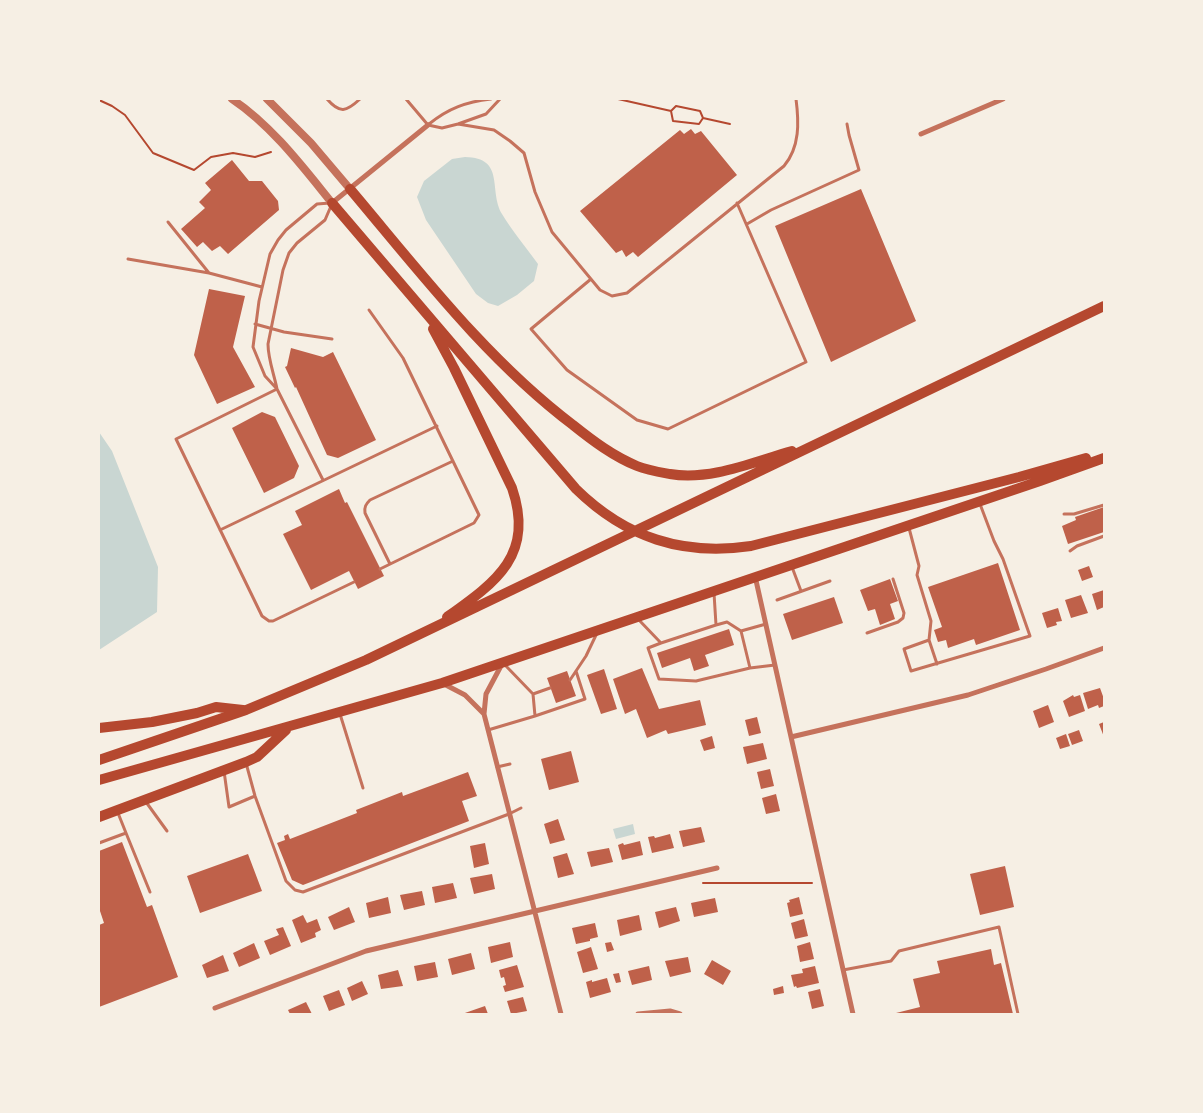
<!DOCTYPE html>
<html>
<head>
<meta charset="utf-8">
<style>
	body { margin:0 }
	#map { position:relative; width:1203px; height:1113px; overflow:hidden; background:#f6efe4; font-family:"Exo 2",sans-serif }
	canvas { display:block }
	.frame { position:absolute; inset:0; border:100px solid #f6efe4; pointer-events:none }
</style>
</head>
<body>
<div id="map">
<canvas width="1203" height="1113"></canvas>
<div class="frame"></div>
</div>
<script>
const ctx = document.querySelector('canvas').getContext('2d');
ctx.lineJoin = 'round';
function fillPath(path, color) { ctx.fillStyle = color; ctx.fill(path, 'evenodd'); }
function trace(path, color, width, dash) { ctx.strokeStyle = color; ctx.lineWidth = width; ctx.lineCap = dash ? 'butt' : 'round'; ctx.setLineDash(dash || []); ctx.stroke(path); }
fillPath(new Path2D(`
	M465,157C506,158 488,190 502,214C512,231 526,247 538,264L534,281L517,295L498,306L488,303L476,294L426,220L417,197L424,181L452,159Z
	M99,432L112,451L158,567L157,612L99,650Z
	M633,824L635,834L616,839L613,829Z`), '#c9d6d2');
fillPath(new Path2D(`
	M691,129L695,134L701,131L737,175L638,257L633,252L626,257L622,250L616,253L580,211L680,130L684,134Z
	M232,160L249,181H262L278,201L279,210L228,254L220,246L212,251L203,242L197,247L181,229L205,208L199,202L211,190L205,183Z
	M861,189L916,321L831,362L775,226Z
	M209,289L245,296L233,347L255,387L217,404L194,355Z
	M291,348L323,357L333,352L376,440L338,458L327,455L296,387L295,388L285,367L287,366Z
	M262,412L275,417L299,466L294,478L264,493L232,428Z
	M339,489L345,503L347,502L384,576L358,589L349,571L311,590L283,534L302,525L295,511Z
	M1104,507V532L1068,544L1062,526L1076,520L1075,517Z
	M998,563L1020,630L976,645L974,639L948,648L946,640L938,642L934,630L942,627L928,587Z
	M1089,566L1093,577L1082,581L1078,570Z
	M890,579L898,601L890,604L895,619L880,625L875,609L868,611L860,590Z
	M1104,590V607L1097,610L1092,594Z
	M1081,595L1088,613L1071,618L1065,600Z
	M834,597L843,623L792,640L783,614Z
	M1058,608L1062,621L1056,622L1057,625L1047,628L1042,613Z
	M729,629L734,645L705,655L709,666L694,671L690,658L662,668L657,653Z
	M642,668L659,709L700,700L706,725L668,734L666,730L647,738L636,709L625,714L613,679Z
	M604,669L617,709L601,714L587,675Z
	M567,671L576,696L556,703L547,678Z
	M1100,688L1104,699V706L1099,708L1098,705L1088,709L1083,693Z
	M1073,695L1074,697L1080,695L1085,711L1069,717L1063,701Z
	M1048,705L1054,722L1039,728L1033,711Z
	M757,717L761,733L749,736L745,720Z
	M1104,722V737L1099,724Z
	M1079,730L1083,741L1072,745L1068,734Z
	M1066,734L1070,746L1060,749L1056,738Z
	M712,736L715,748L704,751L700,740Z
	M763,743L767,759L747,764L743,747Z
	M571,751L579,782L549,790L541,759Z
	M770,769L774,786L761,789L757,772Z
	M468,772L477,796L462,801L469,821L303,885L292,880L277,843L285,840L284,836L288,834L290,839L357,813L356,810L402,792L403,796Z
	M776,794L780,811L766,814L762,798Z
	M558,819L565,840L550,844L544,824Z
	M701,827L705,842L683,847L679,831Z
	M670,834L674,848L652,853L648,837L654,836L655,838Z
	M640,841L643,855L622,860L618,845L623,843L624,845Z
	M122,842L147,907L152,905L178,977L99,1007V925L104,923L99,908V851Z
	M485,843L489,864L474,868L470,846Z
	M609,848L613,862L591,867L587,852Z
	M567,853L574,874L558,878L553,857Z
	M248,854L262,891L200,913L187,876Z
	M1005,866L1014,907L980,915L970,874Z
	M492,874L495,889L474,894L470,878Z
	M453,883L457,898L435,903L432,887Z
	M422,891L425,905L404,910L400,895Z
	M388,897L391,913L369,918L366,903Z
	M799,897L803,914L790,917L787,903L790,902L789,900Z
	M715,898L718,912L694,917L691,903Z
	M349,907L355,922L334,930L328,917Z
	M676,907L680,921L659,928L655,912Z
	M303,915L307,923L317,919L321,930L315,933L316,937L301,943L292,920Z
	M639,915L642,930L620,936L617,920Z
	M804,919L808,936L795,939L791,923Z
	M595,923L598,937L590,939V941L576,944L572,928Z
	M283,927L291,946L270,955L264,941L279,935L276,929Z
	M510,942L513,957L491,963L488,947Z
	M611,942L614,950L607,952L605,943Z
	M810,942L814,959L800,962L797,946Z
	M254,943L260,958L239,967L233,953Z
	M591,947L598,969L583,973L577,952Z
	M991,949L994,965L1001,963L1013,1014H892L920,1007L913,979L940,973L937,961Z
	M471,953L475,969L452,975L448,959Z
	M223,955L229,971L207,978L202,965Z
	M688,957L691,972L670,977L665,961Z
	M712,960L731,971L723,985L704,974Z
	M435,962L438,977L417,981L414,966Z
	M517,965L524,987L505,992L503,986L506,985L504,977L501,978L499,970Z
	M649,966L652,980L632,985L628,971Z
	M815,966L819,983L797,988L796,986L794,987L791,975L803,973L802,969Z
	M398,970L403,986L381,989L378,975Z
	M619,973L621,982L616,983L613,974Z
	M607,978L611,992L590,998L586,982L592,980V982Z
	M362,981L368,994L352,1001L347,988Z
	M783,986L784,993L774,995L773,989Z
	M820,989L824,1006L812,1009L808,992Z
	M339,990L345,1005L329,1011L323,996Z
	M523,997L527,1011L511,1014L507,1001Z
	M306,1002L312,1014H290L288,1010Z
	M485,1006L488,1014H462Z`), '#bf614a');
trace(new Path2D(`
	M618,99L671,111
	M99,100L112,106L125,115L153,153L194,170L211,157L233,153L255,157L271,152
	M671,111L673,121L699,124L703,118
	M671,111L676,106L700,111L703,118
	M703,118L730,124
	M703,883H812`), '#b5482f', 2);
trace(new Path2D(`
	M327,99C340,114 346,112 360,99
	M406,99L428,125L442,128L458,124L486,114L500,99
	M429,124C449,108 466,102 491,99
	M458,124L494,130L510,141L524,153L535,192L552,232L600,290L612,296L627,293L784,166C800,147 799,122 796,99
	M168,222L209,273
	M747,224L771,210L859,170L849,135L847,124
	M128,259L209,273L262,287
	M591,279L531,329L567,370L637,420L668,429L806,362L737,203
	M369,310L403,358L479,515L474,523L380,569
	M255,324L284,332L332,339
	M277,389C274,374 268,359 268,344L283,270L289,253L297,243L325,220L331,206
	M277,389L176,439L262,616L269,621H273L354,582
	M323,480L277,389L265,376L253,347L259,301L270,254L278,240L286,230L317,204L330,203
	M1064,514H1074L1104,505
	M909,528L919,566L917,575L931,621L929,640L904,649L911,671L1030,636L1003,559L994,541L980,504
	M220,530L437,426
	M1070,551L1077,546L1104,536
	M390,564L365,513C364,507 366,504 370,500L453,461
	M792,567L801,591
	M777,600L830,581
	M638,619L661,643L716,625L714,593
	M716,625L727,622L741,631L766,624
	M741,631L750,668L775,665
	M867,633L898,622L903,618L904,613L893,579
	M929,640L937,664
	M661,643L648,648L659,679L696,681L750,668
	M505,665L533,694L550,688
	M570,680L586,656L597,633
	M340,714L363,788
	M535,716L585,699L576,671
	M488,730L535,716L533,694
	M246,763L255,796L286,881L295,890L303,892L509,814L521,808
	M497,767L510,764
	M224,771L229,807L255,796
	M146,802L167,831
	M118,813L126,833
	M99,843L126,833L150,892
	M843,970L891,961L899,951L999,927L1018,1014`), '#c5725c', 3);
trace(new Path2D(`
	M921,134L1003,99
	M332,203L428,125
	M755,576L853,1014
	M502,664L486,694L484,714L561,1014
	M442,683L465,695L484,714
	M791,737L968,695L1046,669L1104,648
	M215,1008L366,951L717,868
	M638,1014L670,1011L680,1014`), '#c5725c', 5);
trace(new Path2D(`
	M232,99C272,126 302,166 332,203
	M267,99L311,143L350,189`), '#c5725c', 8);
trace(new Path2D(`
	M350,189C420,272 487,360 573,425C593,441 613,456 637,466C647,470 659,472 670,474C710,481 753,462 792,451
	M332,203L576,489C626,538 683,556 751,546L1019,477L1086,458
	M433,329L454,368L512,488C535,555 496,582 447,617
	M99,728L152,722L197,713L216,707L243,710
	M99,760L246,710L366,660L1104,306
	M99,780L442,683L1040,481L1104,458
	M99,817L246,762L257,757L286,730`), '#b5482f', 10);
</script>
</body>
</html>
